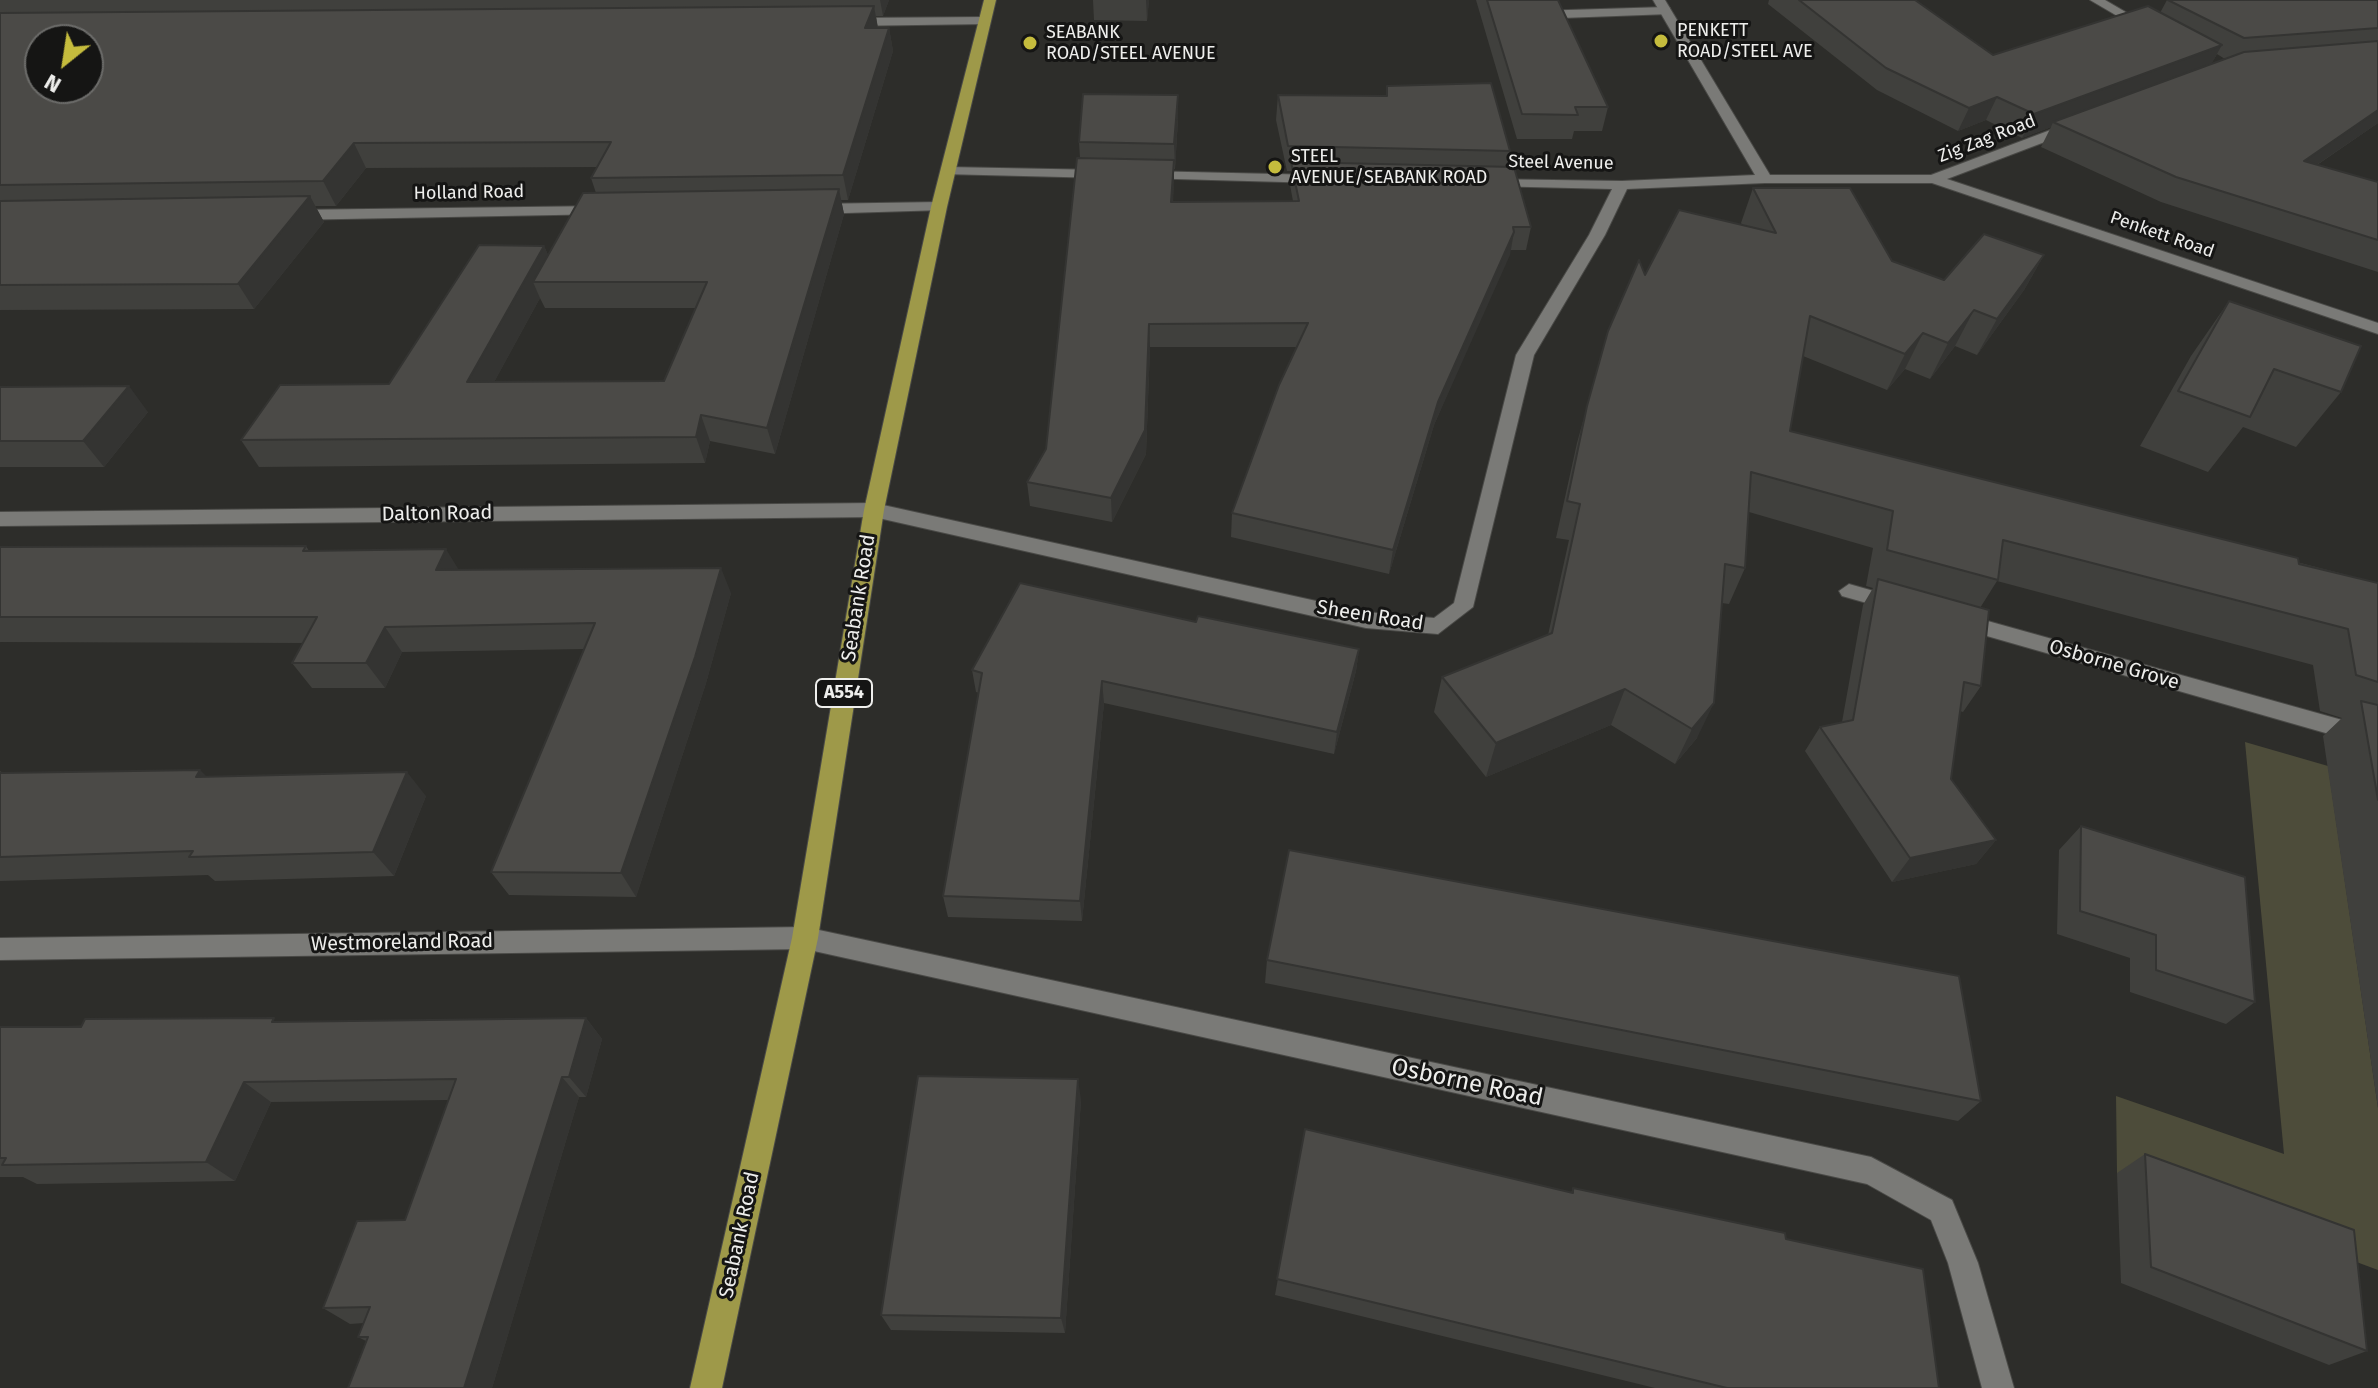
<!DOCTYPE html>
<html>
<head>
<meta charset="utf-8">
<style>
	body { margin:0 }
	#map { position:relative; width:2378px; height:1388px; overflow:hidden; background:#2d2d2a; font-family:"Fira Sans",sans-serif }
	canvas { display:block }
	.north { position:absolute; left:24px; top:24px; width:80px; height:80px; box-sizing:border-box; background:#151514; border:2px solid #6c6c6a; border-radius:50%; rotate:210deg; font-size:22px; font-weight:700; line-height:32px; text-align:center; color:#eeeeec }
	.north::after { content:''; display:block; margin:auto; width:28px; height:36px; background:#c5bc3d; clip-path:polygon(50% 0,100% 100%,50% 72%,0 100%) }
</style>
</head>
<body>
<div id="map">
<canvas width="2378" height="1388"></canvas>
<div class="north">N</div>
</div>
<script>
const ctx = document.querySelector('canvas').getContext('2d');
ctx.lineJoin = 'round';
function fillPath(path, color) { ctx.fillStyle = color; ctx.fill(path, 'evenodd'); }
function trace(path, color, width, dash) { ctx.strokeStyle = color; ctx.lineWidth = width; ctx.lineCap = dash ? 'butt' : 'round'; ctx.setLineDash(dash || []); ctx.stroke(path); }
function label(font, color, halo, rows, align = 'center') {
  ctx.font = font + ' "Fira Sans",sans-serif'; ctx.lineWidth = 6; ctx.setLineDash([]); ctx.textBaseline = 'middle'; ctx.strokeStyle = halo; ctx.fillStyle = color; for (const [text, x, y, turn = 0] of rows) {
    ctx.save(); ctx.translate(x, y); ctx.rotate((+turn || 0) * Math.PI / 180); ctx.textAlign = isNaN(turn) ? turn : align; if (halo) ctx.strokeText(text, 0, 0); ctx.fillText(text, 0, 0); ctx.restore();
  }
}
fillPath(new Path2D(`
	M2245,742L2328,766L2378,1108V1270L2117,1173L2116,1096L2284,1154Z`), '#4d4c3a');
const service = new Path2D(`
	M1666,7L1670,8V14L1535,19L1529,15L1535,11Z`);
const minor = new Path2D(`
	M1653,0H1665L1770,175H1931L2069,123H2079V129L1947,179L2378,323V334L1932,183H1765L1627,189L1605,235L1534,355L1473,607L1438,634L1366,628L874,517L0,526V512L874,503L1366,612L1434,618L1454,603L1516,355L1589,235L1612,189L1489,186L1482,182L1484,179L1622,181L1755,175Z
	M2090,0H2105L2153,28L2143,31Z
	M983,17L987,18V24L848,26L842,22L848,18Z
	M948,167L1103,170L1110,174L1103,178L943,174L941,171Z
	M1145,171L1319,175L1326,179L1319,183L1140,178V172Z
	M939,202L944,204V210L813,214L805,209L813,204Z
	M603,206L611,211L608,214L289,220L281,215L289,210Z
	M1849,584L1902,599L1905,604L1895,611L1842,596L1839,591Z
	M1959,613L2378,730V748L1952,626L1949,621Z
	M805,927L1871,1157L1952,1200L1978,1263L2014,1388H1982L1948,1263L1931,1220L1867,1184L805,949L0,960V938Z`);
const primary = new Path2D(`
	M984,0H996L947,207L884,510L818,938L722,1388H690L792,938L864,510L931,207Z`);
trace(service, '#494946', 2);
trace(minor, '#494946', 2);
trace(primary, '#494946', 2);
fillPath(service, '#7a7a77');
fillPath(minor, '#7a7a77');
fillPath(primary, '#9e9949');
fillPath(new Path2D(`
	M0,0H889L883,16H876L878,28H889L893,51L848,200H841L844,214L775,454L710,441L705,463L259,467L241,440L389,384L544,246L548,255L596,193L591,178L597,167L366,168L336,206H315L324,222L254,309L0,310ZM540,298L545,308H696L664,381L494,382Z
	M1093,0H1149L1147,21L1094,20Z
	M1476,0H1558L1608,107L1602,131H1574L1572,139H1517Z
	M1769,0H1915L1993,55L2160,13L2167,0H2378V123L2317,165L2378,182V272L2161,202L2041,147L2051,127L2022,138L1986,120L1958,131L1877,90L1768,4ZM2217,54L2225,59L2211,64Z
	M1387,86L1510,151L1507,167L1531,227L1526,250H1510L1434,425L1389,574L1231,537L1232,513L1297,347H1150L1146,454L1112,522L1030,506L1027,482L1046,449L1080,158L1079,142L1178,95V119L1175,169H1174L1173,202L1293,201L1290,185L1291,171H1287L1276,120L1278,95L1386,96Z
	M1753,188L1892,261L1944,280L2044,255L2024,290L1977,355L1955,346L1930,379L1905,369L1887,390L1803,356L1790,431L2378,583V1108L2323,736L2342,718L2320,711L2313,665L1997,581L1980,608L1981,686L1963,712L1960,711L1951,779L1996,840L1976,864L1892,882L1805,751L1820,727L1842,722L1863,605L1873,588L1866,586L1873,548L1749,512L1745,568L1729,604L1722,603L1697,738L1675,764L1611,725L1486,777L1434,712L1442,677L1548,635L1569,540L1556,538L1577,443L1608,331L1645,275L1742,225L1741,223Z
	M2229,301L2341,392L2296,447L2243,427L2208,472L2140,446L2191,356Z
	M0,387L148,412L104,467H0Z
	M306,546L309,551L459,570L731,593L706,683L636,897L509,895L491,872L584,649L402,652L385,688H312L292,663L303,643L0,642V547Z
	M1196,622L1359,649L1356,671L1334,754L1104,703L1082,921L948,917L943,896L979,693L976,692L972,670Z
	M0,771L3,773L206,776L426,796L394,876L215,881L208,875L0,881Z
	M2081,826L2255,1002L2226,1024L2130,992V958L2057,934L2059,850Z
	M1267,960L1981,1101L1958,1121L1265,983Z
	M586,1018L602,1039L586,1097H579L492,1388H348L366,1341L358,1337L364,1323L350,1324L323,1308L405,1220L448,1100L271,1102L235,1181L37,1184L23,1177H0V1027Z
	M1081,1100L1065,1333L891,1330L881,1315Z
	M1305,1129L1571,1193L1573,1188L1786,1239L1939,1388H1655L1275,1295Z
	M2145,1154L2367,1351L2329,1365L2121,1283L2117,1173Z`), '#40403d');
fillPath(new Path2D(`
	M880,0H889L883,16Z
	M1146,0H1149L1147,21Z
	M874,6L878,29L865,28Z
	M889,28L893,51L848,200L843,175Z
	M2222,45L2209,68L2053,122L2051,127L2022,138L2034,114Z
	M1178,95V119L1175,169L1174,144Z
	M1997,97L1986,120L1958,131L1969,108Z
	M2378,110V123L2287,185L2304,161Z
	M354,143L366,168L336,206L323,181Z
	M1174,160V183L1171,225V202Z
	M839,189L844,214L775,454L767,428Z
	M310,196L324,222L254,309L238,284Z
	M1514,232L1510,255L1434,425L1389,574L1393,550L1438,402Z
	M544,246L555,271L533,282L540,298L480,408L467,382Z
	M2044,255L2024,290L1977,355L1997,319Z
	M1974,310L1955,346L1930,379L1948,343Z
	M1149,324L1150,347L1146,454L1112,522L1111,498Z
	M1923,333L1905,369L1887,390L1905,354Z
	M129,386L148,412L104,467L83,441Z
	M701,415L710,441L705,463L696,437Z
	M446,549L462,575L436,570Z
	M721,568L731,593L706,683L636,897L621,873Z
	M385,627L402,652L385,688L366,663Z
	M1359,649L1356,671L1334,754L1337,732Z
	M1102,681L1104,703L1082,921L1080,901Z
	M1625,689L1611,725L1486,777L1496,743Z
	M1714,703L1697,738L1675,764L1692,729Z
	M200,770L224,794L196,777Z
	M407,772L426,796L394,876L373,852Z
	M1996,840L1976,864L1892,882L1910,858Z
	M586,1018L602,1039L586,1097L569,1077Z
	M562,1077L579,1097L492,1388H464Z
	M1078,1079L1081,1100L1065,1333L1061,1318Z
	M244,1082L271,1102L235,1181L206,1162Z`), '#343432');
const building = new Path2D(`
	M1487,0H1558L1608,107H1575L1578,115L1522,114Z
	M1799,0H1915L1993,55L2148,6L2222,45L2034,114L1997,97L1969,108L1886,68Z
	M2168,0H2378V28L2244,38Z
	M874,6L865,28H889L843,175L591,178L611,142L354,143L323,181L0,185V13ZM40,40H88V88H40Z
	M2378,41V110L2304,161L2378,182V240L2176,177L2053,122L2244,52Z
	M1491,83L1510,151L1288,146L1278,95L1387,96V86Z
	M1083,94L1178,95L1174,144L1079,142Z
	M1077,158L1174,160L1171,202L1299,201L1291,162L1514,167L1531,227H1513L1514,232L1438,402L1393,550L1232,513L1279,385L1308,323L1149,324L1145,430L1111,498L1027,482L1046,449Z
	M1753,188H1850L1892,261L1944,280L1984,234L2044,255L1997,319L1974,310L1948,343L1923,333L1905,354L1810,316L1790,431L2298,558L2299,564L2378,583V682L2356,675L2348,629L2003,540L1998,580L1887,550L1893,511L1751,472L1745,568L1725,564L1714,703L1692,729L1625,689L1496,743L1442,677L1552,633L1580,504L1567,501L1587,406L1608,331L1639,260L1645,275L1679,210L1776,233Z
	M839,189L767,428L701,415L696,437L241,440L280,385L389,384L479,245L544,246L467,382L664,381L707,282H533L583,193Z
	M310,196L238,284L0,285V201Z
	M2229,301L2361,346L2341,392L2274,369L2250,417L2178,391Z
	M129,386L83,441H0V387Z
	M306,546L303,551L446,549L436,570L721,568L695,657L621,873L491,872L595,623L385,627L366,663H292L317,617H0V547Z
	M1878,579L1989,610L1981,686L1964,682L1951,779L1996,840L1910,858L1820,727L1853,720Z
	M1020,583L1196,622L1198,616L1359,649L1337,732L1102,681L1080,901L943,896L982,673L972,670Z
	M2361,701L2378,705V800Z
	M200,770L196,777L407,772L373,852L189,857L193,851L0,857V773Z
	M2081,826L2245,877L2255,1002L2156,970V935L2080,911Z
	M1289,850L1959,976L1981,1101L1267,960Z
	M274,1018L272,1022L586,1018L569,1077H562L464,1388H348L368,1337H358L370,1307L323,1308L357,1221L405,1220L456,1079L244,1082L206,1162L2,1165L6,1158H0V1027H81L85,1019Z
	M918,1076L1078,1079L1061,1318L881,1315Z
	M1305,1129L1573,1193V1188L1785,1233L1786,1239L1923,1269L1939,1388H1727L1277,1279Z
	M2145,1154L2354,1230L2367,1351L2151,1267Z`);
fillPath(building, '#4b4a47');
trace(building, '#343432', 2);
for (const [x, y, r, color] of [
	[1661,41,8,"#c5bc3d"],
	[1030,43,8,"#c5bc3d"],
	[1275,167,8,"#c5bc3d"]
]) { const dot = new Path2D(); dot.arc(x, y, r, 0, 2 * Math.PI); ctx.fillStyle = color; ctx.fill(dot); trace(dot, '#151514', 3); }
label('18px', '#eeeeec', '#151514', [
	["PENKETT",1677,31],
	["ROAD/STEEL AVE",1677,52],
	["SEABANK",1046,33],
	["ROAD/STEEL AVENUE",1046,54],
	["STEEL",1291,157],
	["AVENUE/SEABANK ROAD",1291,178]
], 'left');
label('18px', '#eeeeec', '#151514', [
	["Zig Zag Road",1987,139,-21],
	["Steel Avenue",1561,163,1],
	["Holland Road",469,193,-1],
	["Penkett Road",2162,235,19]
]);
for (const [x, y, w] of [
	[844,693,56]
]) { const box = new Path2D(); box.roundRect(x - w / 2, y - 14, w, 28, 6); ctx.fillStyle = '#151514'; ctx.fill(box); trace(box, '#eeeeec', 2); }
label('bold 18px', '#eeeeec', null, [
	["A554",844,693]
]);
label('20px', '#eeeeec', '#151514', [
	["Dalton Road",437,514,-1],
	["Seabank Road",859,598,-81],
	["Sheen Road",1370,616,9],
	["Osborne Grove",2114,665,16],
	["Westmoreland Road",402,943,-1],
	["Seabank Road",740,1235,-78]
]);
label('24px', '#eeeeec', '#151514', [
	["Osborne Road",1467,1083,12]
]);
</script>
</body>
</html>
